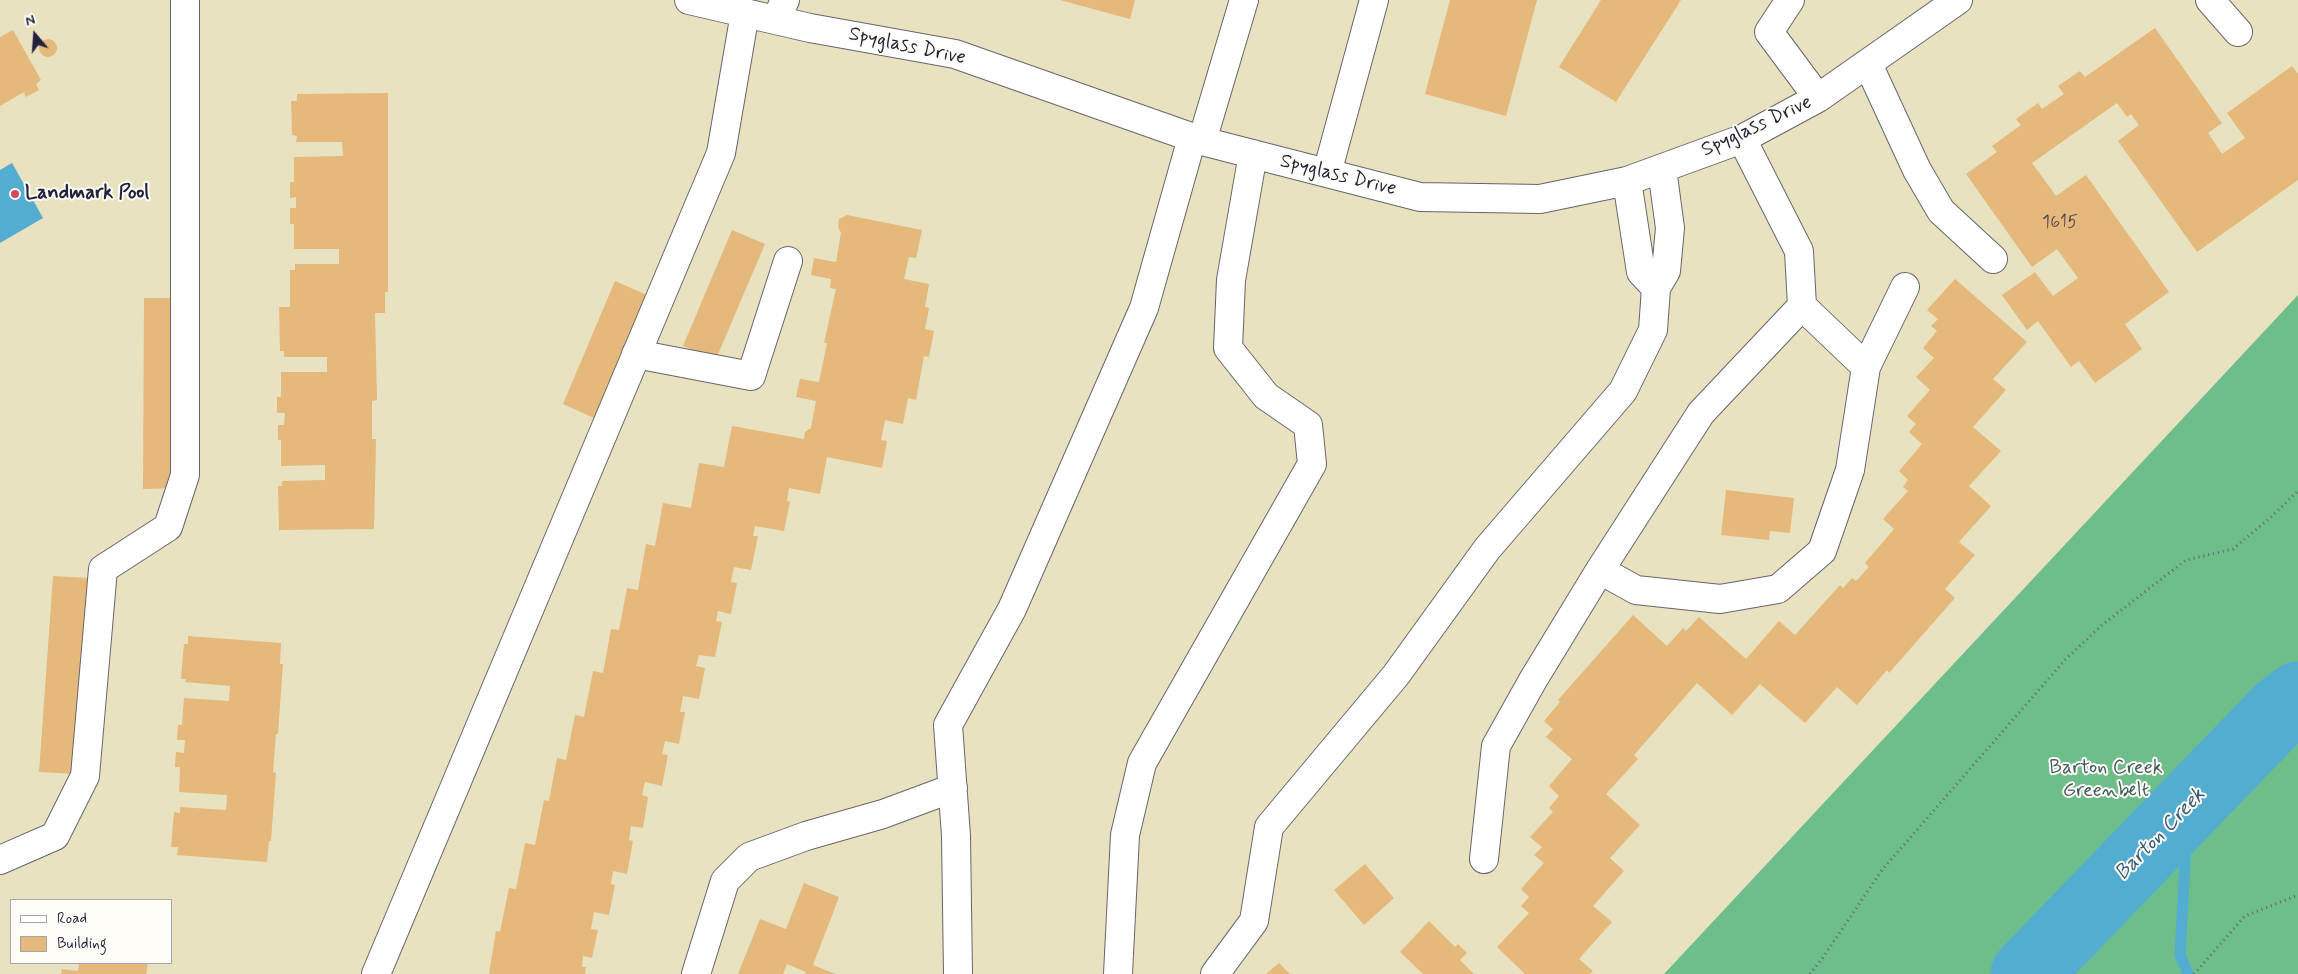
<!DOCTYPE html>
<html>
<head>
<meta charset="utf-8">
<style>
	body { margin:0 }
	#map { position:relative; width:2298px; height:974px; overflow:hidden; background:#e9e2c0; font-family:Mynerve,sans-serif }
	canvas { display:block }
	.legend { position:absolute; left:10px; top:899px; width:162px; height:65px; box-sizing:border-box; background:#fdfcf7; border:1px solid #a5a5ac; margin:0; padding:6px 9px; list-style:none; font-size:15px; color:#22223b }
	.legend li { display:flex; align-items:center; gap:10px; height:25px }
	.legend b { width:25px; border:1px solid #a5a5ac }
	.north { position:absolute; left:10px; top:10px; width:50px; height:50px; -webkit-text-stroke:4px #fdfcf7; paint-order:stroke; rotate:342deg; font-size:14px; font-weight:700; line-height:20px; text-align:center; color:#22223b }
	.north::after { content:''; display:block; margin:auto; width:18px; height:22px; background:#22223b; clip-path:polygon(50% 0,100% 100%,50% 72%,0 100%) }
</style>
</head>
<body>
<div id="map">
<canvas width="2298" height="974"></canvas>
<ul class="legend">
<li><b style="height:6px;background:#fff"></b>Road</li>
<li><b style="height:14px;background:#e5b87c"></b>Building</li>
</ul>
<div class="north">N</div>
</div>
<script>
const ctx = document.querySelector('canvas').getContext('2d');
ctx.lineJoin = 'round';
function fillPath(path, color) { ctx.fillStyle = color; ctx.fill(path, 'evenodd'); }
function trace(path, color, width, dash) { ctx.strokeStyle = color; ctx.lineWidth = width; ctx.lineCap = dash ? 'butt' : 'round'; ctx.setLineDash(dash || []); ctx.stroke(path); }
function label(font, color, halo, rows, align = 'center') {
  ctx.font = font + ' Mynerve,sans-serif'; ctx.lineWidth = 4; ctx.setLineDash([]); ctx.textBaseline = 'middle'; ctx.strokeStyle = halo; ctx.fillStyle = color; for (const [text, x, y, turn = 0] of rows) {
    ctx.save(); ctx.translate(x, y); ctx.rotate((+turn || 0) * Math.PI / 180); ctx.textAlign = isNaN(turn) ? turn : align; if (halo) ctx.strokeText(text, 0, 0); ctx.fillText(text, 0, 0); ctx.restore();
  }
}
fillPath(new Path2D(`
	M2298,295V974H1664Z`), '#6dbe8a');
fillPath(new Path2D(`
	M12,163L43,218L0,243V170Z`), '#53add1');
trace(new Path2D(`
	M2188,807L2180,955L2188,974`), '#53add1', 11);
trace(new Path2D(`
	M2026,974L2280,711L2298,697`), '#53add1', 71);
fillPath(new Path2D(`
	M1060,0H1135L1130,19Z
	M1450,0H1537L1506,116L1425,94Z
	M1601,0H1681L1616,102L1559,67Z
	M2155,28L2222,123L2208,133L2222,154L2245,138L2227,113L2292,66L2298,74V180L2197,252L2118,141L2139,125L2131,114L2127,117L2117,103L2032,163L2056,196L2086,175L2169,292L2125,324L2142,349L2095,383L2079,361L2071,367L2038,321L2027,330L2002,295L2035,272L2053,296L2078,278L2057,249L2032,267L1966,174L1997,152L1992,146L2021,125L2016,119L2038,103L2042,109L2064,94L2058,86L2080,71L2085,77Z
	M13,30L41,80L36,84L39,90L26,97L24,92L0,106V37Z
	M39 48a9 9 0 1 1 18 0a9 9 0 1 1-18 0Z
	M388,93V292H385V313H375L377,400L372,401V439H376L374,529L279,530L278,486H282V481L325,480V465L281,466V440H278V425H284L285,413H277V397H281V372H327V357H284V351H280L279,307H290V270H295V264H339V249H294V224H290V208H296V197L290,198V182H294V157L343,156L342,142H296L297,136L292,135L291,101H297V94Z
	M847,215L922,230L916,258L909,257L904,279L929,284L925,307L929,308L925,329L934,331L929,357L924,356L916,400L908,398L903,424L885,420L881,440L887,441L882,468L827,457L820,494L789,488L787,501L790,502L784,531L755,526L753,536H758L751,570L734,567L731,582L737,583L731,614L718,611L716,621L722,622L715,657L699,655L696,666L705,668L699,699L683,696L680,712H685L679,744L665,741L662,754L668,755L662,786L645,782L642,795L648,797L643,828L631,826L629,840L633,841L627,874L613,871L611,884L615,885L609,915L594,912L591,929L598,930L592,958L583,956L582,967H586L585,974H489L496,931L500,932L509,888L516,889L525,843L535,845L544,800L549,801L557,758L566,760L575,715L584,717L593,671L603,673L611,629L619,630L627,588L638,590L646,544L655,546L663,503L691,508L699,463L724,467L732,426L804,439L805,432L811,428L816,401L796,397L800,379L819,382L827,343H824L836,289L830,288L831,279L811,275L814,258L836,262L841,233L838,227L839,219Z
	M732,230L765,244L716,359L683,346Z
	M1955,279L2027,342L1993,379L2006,390L1973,427L2001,451L1969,486L1991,506L1959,542L1975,555L1945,589L1955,598L1889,673L1887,670L1857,705L1837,687L1805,723L1760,684L1732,715L1697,683L1634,755L1638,759L1606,794L1640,825L1610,858L1624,871L1593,906L1612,922L1579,959L1593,971L1590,974H1525L1497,947L1529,913L1521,906L1529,897L1521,889L1544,863L1534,855L1542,847L1530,837L1553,812L1549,808L1559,796L1549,786L1572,759L1546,737L1553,729L1544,721L1560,702L1558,700L1633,615L1667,646L1683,628L1686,631L1699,617L1746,659L1779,621L1795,635L1840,585L1843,588L1852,578L1856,581L1869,567L1865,563L1894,529L1883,519L1908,491L1903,487L1908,480L1899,471L1922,444L1909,432L1916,424L1907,416L1930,390L1916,377L1934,358L1923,348L1937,331L1931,326L1938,319L1927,310Z
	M615,281L647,295L594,418L563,404Z
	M144,298H177L176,488L143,489Z
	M1726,490L1794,498L1790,533L1770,531L1769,540L1721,535Z
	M53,576L90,578L76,774L39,772Z
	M188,636L281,643L280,664H283L278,734H276L273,772L276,773L271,841H269L267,862L177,855L178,847H171L174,812L180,813V807L226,810L227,795L179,792L180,767H175L176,752L184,753L185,740H177L178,725H182L184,698L229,701L230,686L185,682L186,679H181L184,644H188Z
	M1365,864L1394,898L1364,925L1334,890Z
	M804,883L839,897L813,965L836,974H805L806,972L787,964L783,974H738L760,919L786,929Z
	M1429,921L1455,947L1458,944L1467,953L1460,960L1474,974H1423L1400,952Z
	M79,963H148L146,974H61L62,969L78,971Z
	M1279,963L1290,974H1266Z`), '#e5b87c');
const minor = new Path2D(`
	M689,0L810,28L955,54L1202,141L1420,197L1540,199L1627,181L1742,139L1818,98L1958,0
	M1790,0L1769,32L1818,98
	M2210,0L2238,32
	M776,20L785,0
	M1868,64L1917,170L1941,211L1993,259
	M1202,141L1244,0
	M1327,173L1374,0
	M1627,181L1641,272L1656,288
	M636,354L751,376L788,261
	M1866,367L1905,287
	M1600,570L1701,413L1802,306
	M1484,859L1496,746L1533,680L1600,570L1636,590L1720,599L1778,589L1822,551L1850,470L1866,367L1802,306L1799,251L1742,139
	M0,860L55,836L85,776L103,569L168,527L185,475V0
	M376,974L721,153L745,13
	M696,974L725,881L749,857L806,836L883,814L953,788
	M958,974L956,836L948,725L1012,609L1144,308L1192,138
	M1118,974L1125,835L1142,763L1312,464L1308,425L1266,396L1228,348L1231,280L1253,154
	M1215,974L1254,921L1269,827L1396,675L1487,549L1623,391L1653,330L1656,288L1666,271L1670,228L1662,169`);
trace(minor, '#68656a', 30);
trace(new Path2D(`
	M1810,974L1824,956L1882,870L2064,661L2102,625L2186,560L2233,549L2270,518L2298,491
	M2194,974L2245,916L2298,895`), '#68656a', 3, [1, 4]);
trace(minor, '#fff', 28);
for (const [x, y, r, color] of [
	[15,194,5,"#d1495b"]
]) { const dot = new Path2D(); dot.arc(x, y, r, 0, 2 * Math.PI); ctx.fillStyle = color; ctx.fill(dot); trace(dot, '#fdfcf7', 2); }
label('18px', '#53484b', null, [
	["1615",2060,223]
]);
label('20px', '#22223b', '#fdfcf7', [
	["Spyglass Drive",907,47,12],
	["Spyglass Drive",1757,127,-25],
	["Spyglass Drive",1338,176,14]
]);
label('bold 20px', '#22223b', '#fdfcf7', [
	["Landmark Pool",25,194]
], 'left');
label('20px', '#405b5a', '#fdfcf7', [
	["Barton Creek",2106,769],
	["Greenbelt",2106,792]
]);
label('italic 21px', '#365a77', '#fdfcf7', [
	["Barton Creek",2161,835,-46]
]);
</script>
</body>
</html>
